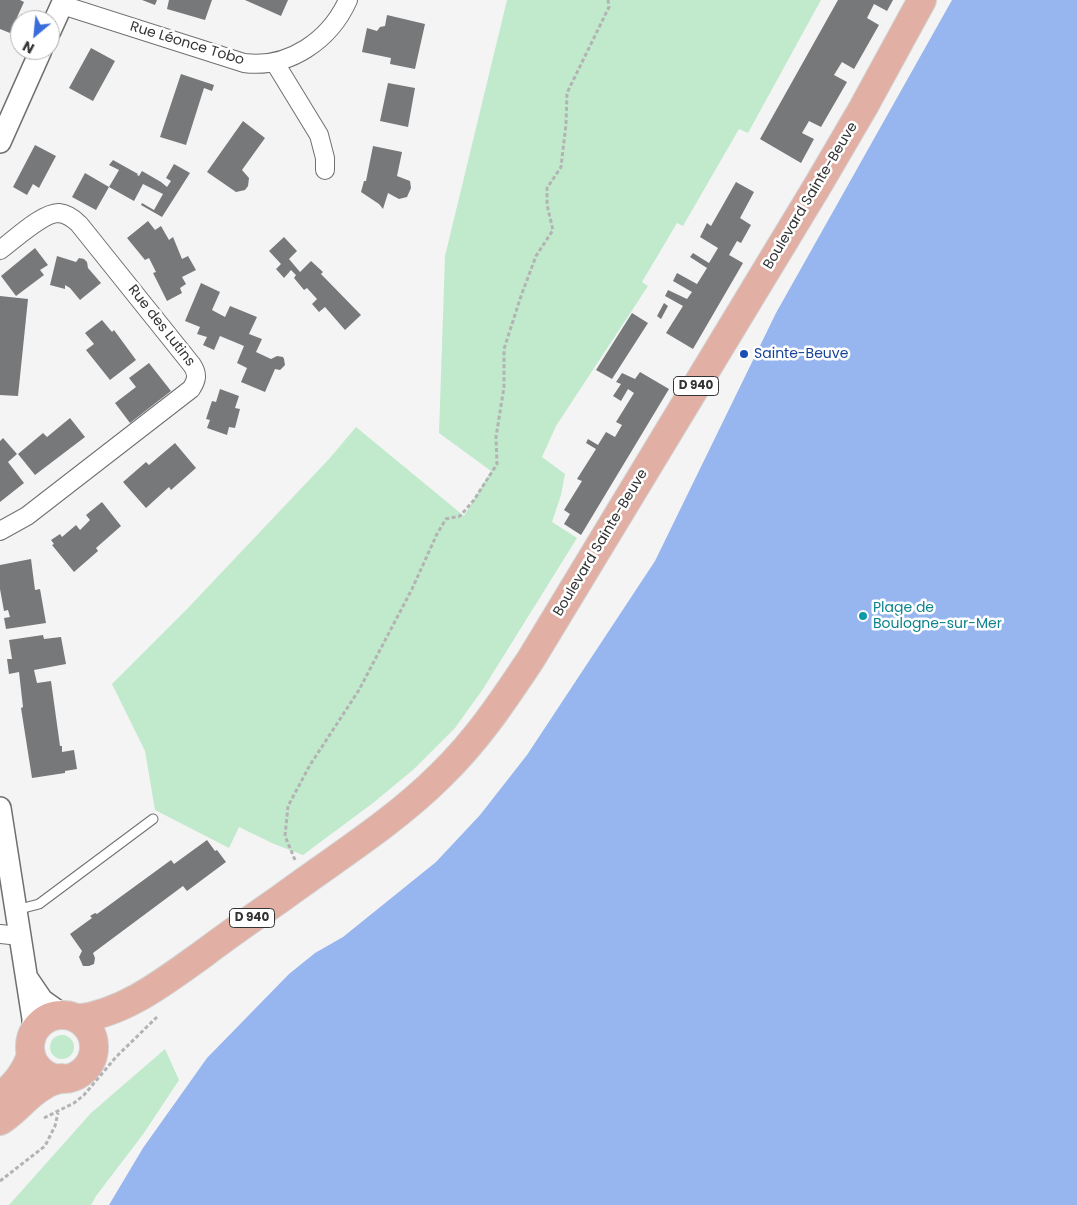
<!DOCTYPE html>
<html>
<head>
<meta charset="utf-8">
<style>
	body { margin:0 }
	#map { position:relative; width:1077px; height:1205px; overflow:hidden; background:#f4f4f5; font-family:Poppins,sans-serif }
	canvas { display:block }
	.north { position:absolute; left:10px; top:10px; width:50px; height:50px; box-sizing:border-box; background:#fff; border:1px solid #adadae; border-radius:50%; rotate:208deg; font-size:14px; font-weight:700; line-height:20px; text-align:center; color:#333334 }
	.north::after { content:''; display:block; margin:auto; width:18px; height:22px; background:#3b6cdc; clip-path:polygon(50% 0,100% 100%,50% 72%,0 100%) }
</style>
</head>
<body>
<div id="map">
<canvas width="1077" height="1205"></canvas>
<div class="north">N</div>
</div>
<script>
const ctx = document.querySelector('canvas').getContext('2d');
ctx.lineJoin = 'round';
function fillPath(path, color) { ctx.fillStyle = color; ctx.fill(path, 'evenodd'); }
function trace(path, color, width, dash) { ctx.strokeStyle = color; ctx.lineWidth = width; ctx.lineCap = dash ? 'butt' : 'round'; ctx.setLineDash(dash || []); ctx.stroke(path); }
function label(font, color, halo, rows, align = 'center') {
  ctx.font = font + ' Poppins,sans-serif'; ctx.lineWidth = 5; ctx.setLineDash([]); ctx.textBaseline = 'middle'; ctx.strokeStyle = halo; ctx.fillStyle = color; for (const [text, x, y, turn = 0] of rows) {
    ctx.save(); ctx.translate(x, y); ctx.rotate((+turn || 0) * Math.PI / 180); ctx.textAlign = isNaN(turn) ? turn : align; if (halo) ctx.strokeText(text, 0, 0); ctx.fillText(text, 0, 0); ctx.restore();
  }
}
fillPath(new Path2D(`
	M507,0H821L748,133L739,129L683,226L677,223L642,282L648,286L556,426L542,457L565,474L561,495L552,522L577,538L483,689L455,728L414,769L373,803L303,855L274,844L239,827L229,848L155,810L145,751L112,684L187,609L329,459L356,427L464,516L491,471L439,433L445,256Z
	M50 1047a12 12 0 1 1 24 0a12 12 0 1 1-24 0Z
	M165,1049L179,1080L144,1133L96,1196L91,1205H9L91,1113Z`), '#c0eacb');
fillPath(new Path2D(`
	M952,0H1077V1205H109L143,1148L207,1058L289,974L315,953L343,937L436,862L480,815L527,755L655,561L776,313Z`), '#97b5ee');
fillPath(new Path2D(`
	M0,0H20L24,2L10,33L0,29Z
	M142,0H157L155,5Z
	M169,0H212L205,20L167,9Z
	M245,0H288L281,16Z
	M838,0H893L887,11L874,4L867,18L879,25L854,69L842,62L834,75L847,82L821,127L809,121L802,133L814,139L801,163L760,139Z
	M387,15L425,24L415,69L390,64L391,58L362,52L367,28L377,31L380,27L385,26Z
	M91,48L115,61L93,101L69,88Z
	M181,74L214,85L212,91L204,88L186,145L160,137Z
	M388,83L415,88L408,127L380,121Z
	M243,121L265,138L242,170L249,178L248,186L245,190L236,192L207,172Z
	M35,145L56,156L39,188L33,184L27,195L13,187Z
	M373,146L402,152L397,176L410,181L411,188L407,197L399,199L388,193L383,209L379,204L361,192L364,181H366Z
	M113,160L138,174L137,175L139,176L142,171L161,182L167,187L171,181L166,178L174,164L190,173L162,217L141,205L142,203L154,210L163,194L143,184L134,201L109,187L119,170L109,165Z
	M85,173L109,187L96,210L72,197Z
	M736,182L754,192L740,218L751,225L741,243L737,241L729,255L743,263L693,349L666,333L683,306L665,296L668,290L687,299L692,292L673,281L677,273L697,284L707,268L690,257L693,253L709,263L718,248L700,237L707,223L711,226Z
	M148,221L155,230L161,226L169,240L173,237L182,259L188,256L196,270L182,277L186,284L180,288L182,293L167,301L153,273L156,272L149,258L145,260L127,238Z
	M284,237L297,251L289,259L300,272L311,261L323,272L321,274L361,315L345,330L325,307L319,312L312,304L317,299L307,288L304,290L294,278L296,275L291,270L284,278L276,269L281,264L269,251Z
	M35,248L48,265L40,270L44,275L16,296L1,276Z
	M57,256L76,262L79,258L84,259L87,262L88,268L101,283L80,300L70,288L65,285V289L50,285Z
	M201,283L220,292L212,310L225,317L230,306L257,317L249,334L262,339L256,352L271,359L277,356L283,357L284,359L285,365L280,370L275,369L265,392L241,382L247,368L237,363L244,346L220,336L214,350L203,345L207,337L197,334L200,327L185,321Z
	M0,296L28,299L18,396L0,395Z
	M664,303L668,306L661,319L657,316Z
	M632,313L648,323L612,379L596,370Z
	M102,320L112,332L114,330L136,360L110,380L86,350L94,344L85,333Z
	M149,363L171,391L130,423L115,403L136,387L129,378Z
	M640,372L669,389L581,535L564,524L570,514L564,510L582,481L577,479L596,449L586,443L588,439L598,445L606,432L615,437L622,425L616,422L634,393L628,389L621,401L613,396L621,384L616,382L622,373L635,379Z
	M220,389L239,396L235,408L240,409L235,428L229,427L227,435L207,428L210,420L206,419L212,401L216,402Z
	M70,418L85,437L35,475L18,454L43,433L47,437Z
	M3,438L17,454L8,462L24,483L0,502V441Z
	M175,443L196,468L171,490L169,487L146,508L123,482L146,462L149,465Z
	M102,502L121,526L96,548L98,551L74,572L52,545L54,544L51,540L60,534L62,537L76,525L80,530L90,520L86,515Z
	M31,559L35,590L40,589L46,623L6,629L4,618L10,617L8,610L4,611L0,589V565Z
	M43,635L44,639L61,637L66,664L34,670L37,683L51,681L60,746H62V752L74,750L77,769L65,771V773L32,778L21,708L23,707L19,672L9,674L7,659H12L9,640Z
	M207,840L215,851L217,850L226,862L187,891L183,886L93,953L95,958L94,964L89,966H83L79,957L82,951L70,934L92,918L90,916L95,913L97,914L171,860L174,864Z`), '#777879');
const service = new Path2D(`
	M16,910L39,904L153,819`);
const minor = new Path2D(`
	M62,5L244,63C289,69 330,40 348,0
	M275,63L319,135L325,158V170
	M0,250C13,241 43,212 59,213C67,214 74,219 79,224L192,365C198,374 197,380 191,389L27,516L0,531
	M0,934L20,936`);
const tertiary = new Path2D(`
	M50,31L64,0
	M0,142L41,50
	M0,808L33,1019V1035
	M27,978L42,1000L63,1015`);
const primary = new Path2D(`
	M30 1047a32 32 0 1 1 64 0a32 32 0 1 1-64 0Z
	M77,1019C125,1013 165,981 203,954C228,935 254,917 280,899C334,859 393,823 441,775C478,739 503,701 531,659L818,185L863,108L922,0
	M0,1097C15,1085 25,1073 31,1055
	M0,1121C16,1111 27,1095 43,1086C48,1082 55,1081 61,1078`);
trace(service, '#6f7071', 11);
trace(minor, '#6f7071', 20);
trace(tertiary, '#6f7071', 24);
trace(primary, '#d2d2d2', 30);
trace(new Path2D(`
	M295,860L285,836L288,806L310,765L359,690L412,589L437,534L446,519L460,516L474,500L497,464L496,437L504,387V349L521,296L536,256L553,230L547,205V188L561,167L566,124L567,93L609,7L608,0
	M44,1118L74,1103L84,1095L116,1057L157,1017
	M0,1181L45,1146L55,1126L58,1113`), '#b3b3b4', 3, [4, 2.5]);
trace(service, '#fff', 9);
trace(minor, '#fff', 18);
trace(tertiary, '#fff', 21);
trace(primary, '#e2afa4', 28);
for (const [x, y, r, color] of [
	[744,354,5,"#1a4fb4"],
	[863,616,5,"#0f9aa8"]
]) { const dot = new Path2D(); dot.arc(x, y, r, 0, 2 * Math.PI); ctx.fillStyle = color; ctx.fill(dot); trace(dot, '#fff', 2); }
for (const [x, y, w] of [
	[696,386,45],
	[252,918,45]
]) { const box = new Path2D(); box.roundRect(x - w / 2, y - 9.5, w, 19, 4); ctx.fillStyle = '#fff'; ctx.fill(box); trace(box, '#333334', 1); }
label('bold 12px', '#333334', null, [
	["D 940",696,386],
	["D 940",252,918]
]);
label('14px', '#333334', '#fff', [
	["Rue Léonce Tobo",187,44,17],
	["Boulevard Sainte-Beuve",811,196,-59],
	["Rue des Lutins",161,326,52],
	["Boulevard Sainte-Beuve",601,543,-59]
]);
label('14px', '#164399', '#fff', [
	["Sainte-Beuve",754,354]
], 'left');
label('14px', '#0d838f', '#fff', [
	["Plage de",873,608],
	["Boulogne-sur-Mer",873,624]
], 'left');
</script>
</body>
</html>
